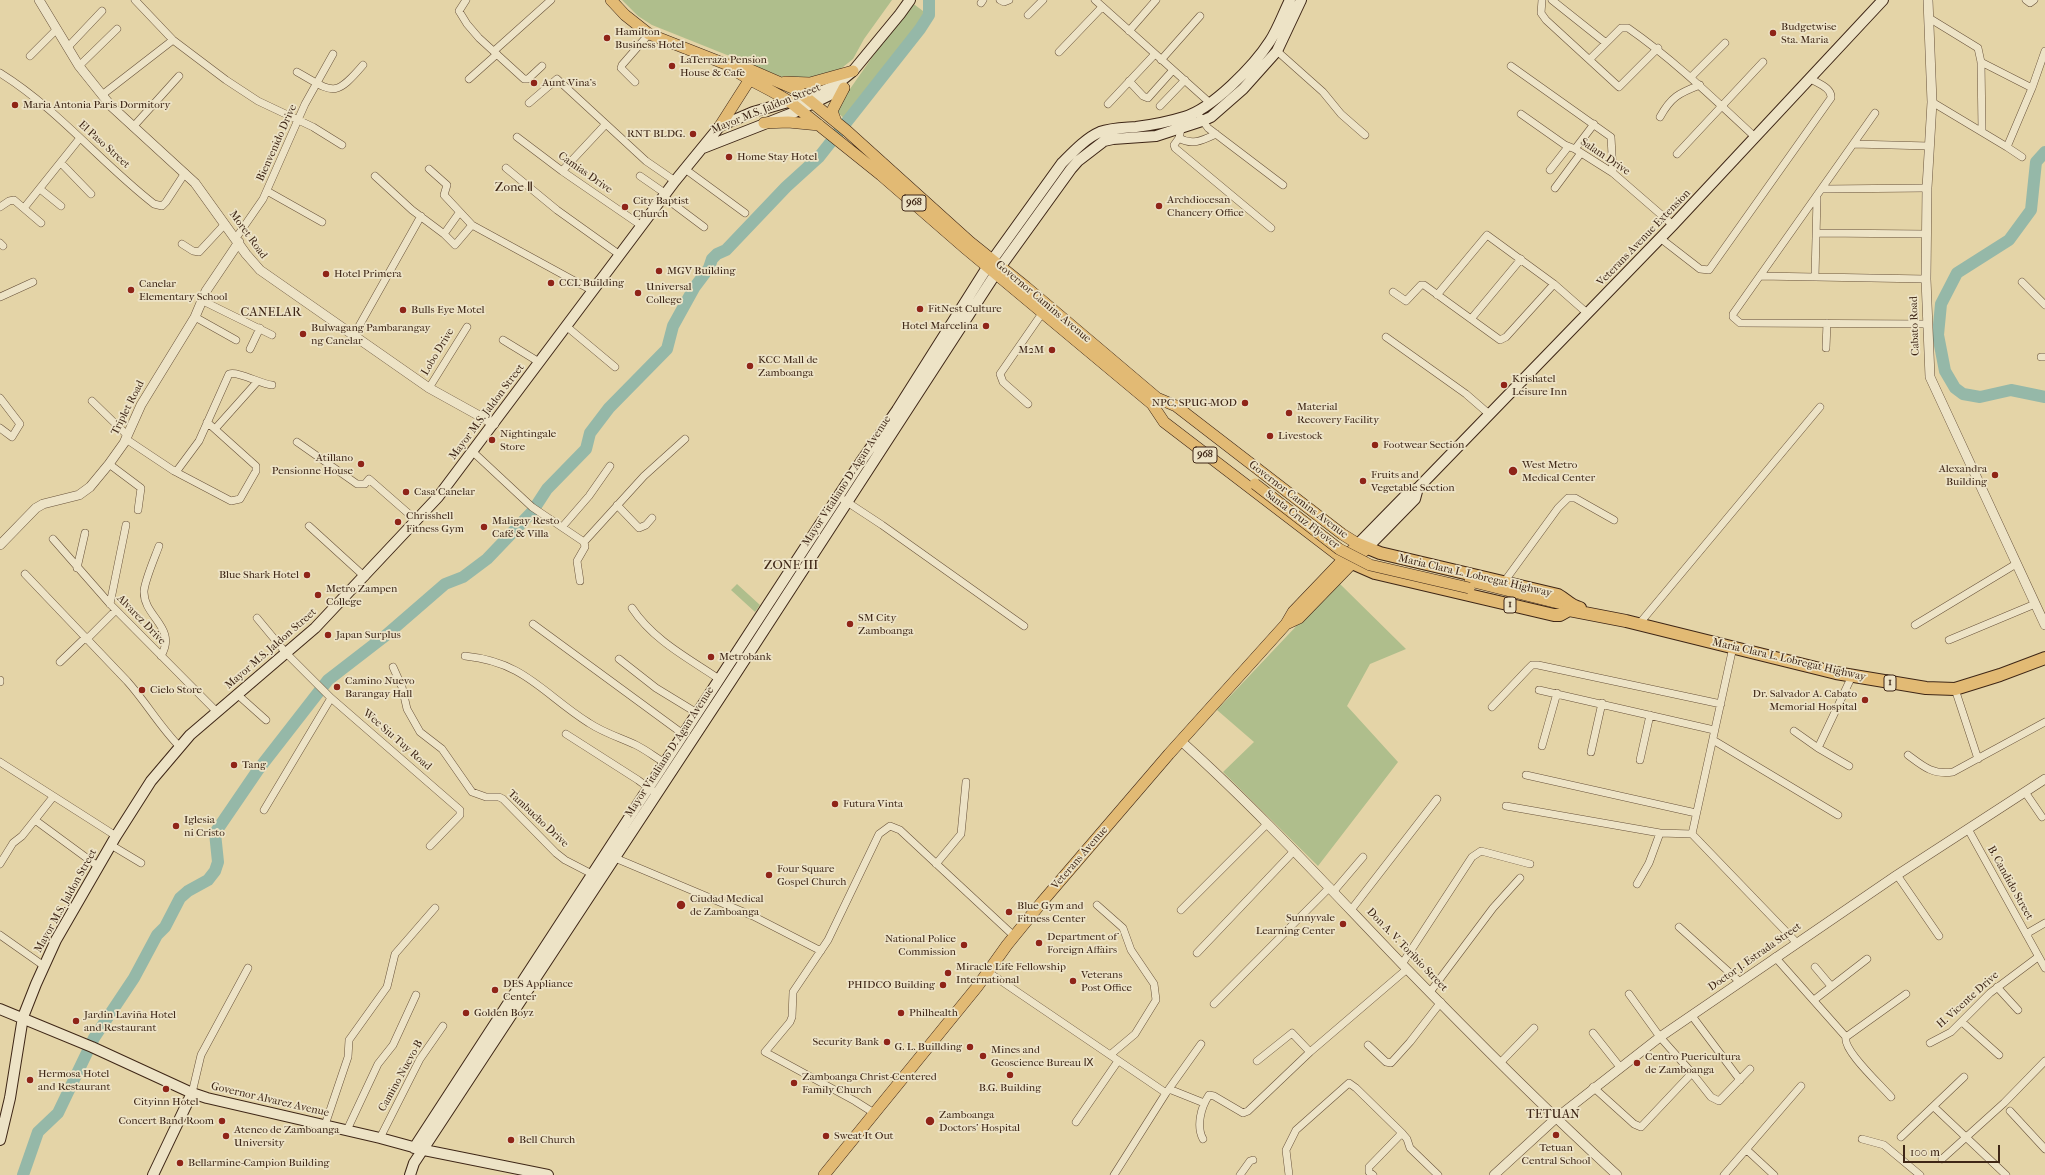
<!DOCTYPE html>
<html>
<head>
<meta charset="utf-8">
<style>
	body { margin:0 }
	#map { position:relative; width:2045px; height:1175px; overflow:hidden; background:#e4d4a7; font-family:"IM FELL French Canon",serif }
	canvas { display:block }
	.scale { position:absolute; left:1903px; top:1145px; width:97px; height:18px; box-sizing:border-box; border:2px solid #3e2616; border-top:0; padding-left:5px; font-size:12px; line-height:14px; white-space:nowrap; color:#3e2616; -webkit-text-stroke:3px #ede3c6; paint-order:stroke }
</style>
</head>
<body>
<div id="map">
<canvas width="2045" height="1175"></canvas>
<div class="scale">100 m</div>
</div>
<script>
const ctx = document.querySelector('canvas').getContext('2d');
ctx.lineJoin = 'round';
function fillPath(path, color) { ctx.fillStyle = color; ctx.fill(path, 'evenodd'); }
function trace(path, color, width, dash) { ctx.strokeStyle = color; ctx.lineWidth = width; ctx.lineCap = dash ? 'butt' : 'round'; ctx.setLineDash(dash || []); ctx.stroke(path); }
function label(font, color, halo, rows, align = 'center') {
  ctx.font = font + ' "IM FELL French Canon",serif'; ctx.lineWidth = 3.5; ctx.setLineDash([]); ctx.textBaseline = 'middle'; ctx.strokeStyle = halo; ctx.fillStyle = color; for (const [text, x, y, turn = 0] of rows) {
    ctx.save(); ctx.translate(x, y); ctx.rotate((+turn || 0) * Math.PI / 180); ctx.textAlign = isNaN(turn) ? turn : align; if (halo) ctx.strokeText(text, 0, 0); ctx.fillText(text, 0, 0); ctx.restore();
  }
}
fillPath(new Path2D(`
	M622,0H892L864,39L853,59L838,71L821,77L787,79L652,25L638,16Z
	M911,2L927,14L845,119L837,112L838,106Z
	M1338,582L1406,649L1370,664L1347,706L1398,762L1318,866L1223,772L1254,742L1217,710Z
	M737,584L760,605L755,612L731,590Z`), '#afbe8c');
trace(new Path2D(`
	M2045,152L2036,162L2031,210L2009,240L1957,273L1941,304L1938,335L1945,371L1955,388L1963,394L1980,397L2011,390L2045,397
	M23,1175L38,1132L58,1113L94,1038L134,978L157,935L165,927L180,898L188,891L208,880L215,871L218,862L215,833L258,770L328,680L385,636L445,584L463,577L487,559L532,512L547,489L586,449L590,433L609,408L667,349L673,326L694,288L709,268L712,259L717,254L726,250L786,187L819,157L920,29L929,15V0`), '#95b8a8', 12);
const minor = new Path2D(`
	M135,0L173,40L226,80L258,101L313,127L342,145
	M466,0L459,11L467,24L479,38L524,79H528L542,66
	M1000,0L1004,2L1009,0
	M1095,0L1210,103
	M1542,0L1541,13L1546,20L1619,87L1658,48
	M1552,0L1606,43
	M2026,0L2030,3L2034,0
	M981,3L983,0
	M1028,15L1043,0
	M1929,18L1978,48L1981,62L1982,130
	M1129,31L1156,0
	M68,47L102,11
	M494,51L551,0
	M1277,51L1323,92L1341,114L1365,135
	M1059,52L1102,7
	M30,56L57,29
	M1590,59L1621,28H1628C1674,60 1714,99 1755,137
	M1161,60L1200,16
	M79,66L117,29
	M1511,66L1611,137L1613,173
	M297,72C333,92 334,99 363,65
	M0,73C58,109 101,163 154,204L162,206L166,202L185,173
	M1691,77L1725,43
	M469,79L497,54
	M1129,81L1143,96L1148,98L1173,70
	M635,82L621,68L622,65L649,34
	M2032,88L2045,51
	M102,95L173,40
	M1932,102L2007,147L2032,88L1981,62
	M529,103L557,79L646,161L675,181
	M1108,104L1155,54
	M1160,106L1185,80
	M1875,113L1733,314V317L1740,323L1927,324
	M1521,114L1565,145L1575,149L1613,173L1673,225
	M1200,117L1208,128L1283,185
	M1660,117C1671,97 1679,93 1700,85
	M133,127L179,76
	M1181,129L1179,138L1174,145L1175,148L1271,228
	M517,137L562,171L642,226
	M1179,138C1192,146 1203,140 1216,134
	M1854,144L1929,146
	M2007,147L2022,157
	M1575,149L1594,124
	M1677,154L1763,62
	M61,163L91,194
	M506,168L557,210L620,255
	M429,169L447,185L444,195L472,225
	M685,169L745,213
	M1550,170L1568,147
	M562,171L605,125
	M375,176L412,210L444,234L455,245L472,225L593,291
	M640,176L666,194
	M1555,188L1581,153
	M40,189L61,206
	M1823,189L1927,188
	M267,191L322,222
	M664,197L704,227
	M0,207L9,201L14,200L41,223
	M24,208L80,138
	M1818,233L1927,234
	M444,234L459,213
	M236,238L263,199L305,104L333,54
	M1660,238L1700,269L1709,270L1831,98C1832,88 1819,84 1811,79
	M0,243L3,246
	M182,244L193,251L199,252L225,224
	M1760,276L1926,279
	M1815,277L1817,198
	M2022,282L2045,305
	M1393,292L1406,301L1421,285H1424L1500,340L1506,337L1554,284
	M1437,295L1487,235L1554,284L1587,313
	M0,297L33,282
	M201,300L272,335
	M195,317L236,340
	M1471,319L1521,259
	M566,326L615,367
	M354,335L421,216
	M1386,337L1466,394L1489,414
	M503,340L539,362
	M1826,348L1827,323
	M250,349L260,328
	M2041,357H2045
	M429,388L467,327
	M0,398L20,424L12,437L0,428
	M92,401L127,435
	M1028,404L1003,382L1000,374L1043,312
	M215,429L257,382
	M126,439L174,471L231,501L240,499L256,471V466L207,422
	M297,442L357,484H365L369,479L417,521
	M473,452L532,507L584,542L585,547L577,561L580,581
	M109,464L141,488L138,510
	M176,472L199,441L229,374C238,371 261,384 272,385
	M844,500L882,525L1024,626
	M617,505L639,528L646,525L652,518
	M309,526L365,577
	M563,526L589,496L610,466
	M53,539L110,604L217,712
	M584,542L644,476L685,439
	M159,546C155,557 145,580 144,591C143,617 178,627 161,656
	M77,568L85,533
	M25,574L127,681C146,702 160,727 180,747
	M1504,582L1558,508L1568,498H1575L1614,520
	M110,604L126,525
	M632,608C653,640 688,658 719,679
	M257,618L286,653L331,698L460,810V815L430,846
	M533,624L683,734
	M1639,624L1820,407
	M1915,625L2016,564
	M88,638L116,610
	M1949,640L2035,604
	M1733,647L1692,834L1796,942
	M465,656C525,662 543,694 589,723C604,733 621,738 636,745C646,750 655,757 665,763
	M619,659L656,688L697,713
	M60,662L86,637
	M393,667L402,687L407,709L420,732L442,749L472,792L486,797H499L503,799L556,853L565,860L592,874
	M0,680V682
	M1955,689L1978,759
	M1539,690L1714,730
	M238,695L266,720
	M1492,707L1528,669L1532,665H1538L1721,704
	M1794,731L1818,748
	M566,734L638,780L657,794
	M1713,740L1838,815
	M1542,746L1557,693
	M1591,752L1602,703
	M1908,755C1924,767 1933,775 1953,772L2045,722
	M1640,760L1650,715
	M0,762L116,836
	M1849,766L1818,748L1852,676
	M1526,775L1696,813
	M2025,792L2042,817
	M1506,806L1660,833L1692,834
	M264,810L331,698
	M35,820L99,867
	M1968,829L2045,968
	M111,845L141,863
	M615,858L753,916L821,951
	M0,864L13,843L22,836L53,797
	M936,864L961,834L966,782
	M1897,875L1939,936
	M1637,884L1649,863L1660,833
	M1334,891L1363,857
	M1097,905L1123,928L1131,950L1154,984L1156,1000L1135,1034L1110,1055
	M1181,910L1267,824
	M1351,910L1437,799
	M1679,927L1740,982
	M2026,934L2045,923
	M0,935L44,966
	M1197,953L1294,851
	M1775,957L1846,1037C1842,1050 1882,1086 1891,1097
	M1402,964L1472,857L1481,851L1530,864
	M1815,967L1831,986
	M988,972L1166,1093
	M1997,987L2018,1010
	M1430,992L1493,908L1520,878
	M1814,1000L1867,959
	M1214,1004L1330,887
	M1692,1016L1740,1080
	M1962,1022L1999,1055
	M1593,1033L1620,1067
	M1846,1037L1906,994
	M1930,1043L1951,1032L1990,993L2038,957
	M1368,1045L1386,1062L1391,1063L1410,1042L1441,1002
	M1257,1061L1292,1033L1310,1052
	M1500,1063L1534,1028
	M1692,1073L1711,1097L1719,1101L1750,1069
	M1593,1087L1634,1124L1641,1127L1692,1073L1660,1037L1629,994
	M1169,1089L1204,1103
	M192,1093L201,1055L248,968
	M1934,1107L2006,1175
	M2010,1111L2045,1149
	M874,1113L855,1101L765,1052L790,1022L792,1017L793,992L828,940L879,834L890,826L900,830L1014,936
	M1076,1122L1118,1061
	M325,1125L348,1057L349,1040L387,987L395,954L435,908
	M347,1130L378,1064L393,1045L416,995
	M1901,1137L1964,1077
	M380,1138L420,1059L443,1026
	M1203,1139C1196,1126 1201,1107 1209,1095L1214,1096L1243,1113L1248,1111L1310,1052L1407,969
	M1862,1139L1884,1145L1920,1175
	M1747,1150L1774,1175
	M1942,1159L2004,1103L2045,1061
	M1114,1175L1166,1093L1201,1044
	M1240,1175L1250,1161L1253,1160
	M1289,1175L1286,1150L1296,1130L1349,1083L1356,1088L1402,1133L1407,1139L1410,1148L1438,1175
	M1373,1175L1369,1172V1167L1402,1133
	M1724,1175L1801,1086`);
const tertiary = new Path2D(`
	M39,0L79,66L111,106L195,183L246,254L260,270L429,388L494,424
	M1928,0L1932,102L1927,188L1926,279L1930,377L2045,625
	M0,545L36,508L43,504L79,495L90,487L109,464L124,443L141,405L195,317L206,291L239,242
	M1181,741C1259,811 1330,889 1403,965C1472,1036 1543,1107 1617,1175
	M1494,1175L1555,1119L1660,1037L1897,875L2045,779`);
const secondary = new Path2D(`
	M703,148L795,112L844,88
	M1358,544L1408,493L1418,488L1673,225L1883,0
	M1367,548L1415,499L1418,488
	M0,1009L92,1047L192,1093L207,1098L380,1138L424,1150L548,1175
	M0,1140L10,1098L23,1017L36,984L56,940L116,836L151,781L190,735L315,628L438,497L675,181L720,126L753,112L813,95L836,85L853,71L900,14L910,0
	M414,1148L860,463L897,410L988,266L1062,163C1073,152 1086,138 1100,132C1111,128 1124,128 1136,127C1152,125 1168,122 1184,117C1212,109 1254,66 1270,41C1278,29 1283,14 1290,0
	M153,1175L192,1093
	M410,1175L414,1163L733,678L996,273L1071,169L1078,161L1104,141L1113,139L1156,136L1202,121L1211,117L1243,89L1277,51L1301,0`);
const primary = new Path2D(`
	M611,0L625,15L649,34L728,65C744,79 771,89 790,102L881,175L965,248L1152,404L1164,422L1343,559
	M728,65L737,64L797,90L847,131L970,242L1026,287L1157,398L1176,406L1342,534L1358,544L1293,612L1286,624L1169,754L1042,902L1007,945L977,987L824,1175
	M785,82L810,83L853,71
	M836,122L832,111L844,88
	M764,123L788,122L819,125
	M720,126L750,79
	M1470,581L1570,606
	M1286,624L1299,618L1367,548`);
const trunk = new Path2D(`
	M1358,544L1380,553L1558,595C1567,600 1570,606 1580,608
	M1343,559L1375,573L1554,615H1560L1569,610L1626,621L1836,673L1926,688L1955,689L2000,675L2045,658`);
trace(minor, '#68523a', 8);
trace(tertiary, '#68523a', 10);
trace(secondary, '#3e2616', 12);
trace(primary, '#3e2616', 12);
trace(trunk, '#3e2616', 14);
trace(minor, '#ede3c6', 7);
trace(tertiary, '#ede3c6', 9);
trace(secondary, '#ede3c6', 10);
trace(primary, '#e2ba74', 11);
trace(trunk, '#e2ba74', 12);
const primaryBridge = new Path2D(`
	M1255,484L1339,549L1370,565L1469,588`);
trace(primaryBridge, '#3e2616', 12, []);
trace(primaryBridge, '#e2ba74', 11);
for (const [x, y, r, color] of [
	[1773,33,4,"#8f2418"],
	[607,38,4,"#8f2418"],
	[672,66,4,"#8f2418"],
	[534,83,4,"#8f2418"],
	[15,105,4,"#8f2418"],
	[693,134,4,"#8f2418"],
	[729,157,4,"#8f2418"],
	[1159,206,4,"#8f2418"],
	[625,207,4,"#8f2418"],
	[659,271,4,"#8f2418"],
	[326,274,4,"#8f2418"],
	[551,283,4,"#8f2418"],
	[131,290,4,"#8f2418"],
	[638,293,4,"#8f2418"],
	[920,309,4,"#8f2418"],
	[403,310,4,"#8f2418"],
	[986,326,4,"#8f2418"],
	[303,334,4,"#8f2418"],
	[1052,350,4,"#8f2418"],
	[750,366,4,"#8f2418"],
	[1504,385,4,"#8f2418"],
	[1245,403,4,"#8f2418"],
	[1289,413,4,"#8f2418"],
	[1270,436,4,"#8f2418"],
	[492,440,4,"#8f2418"],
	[1375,445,4,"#8f2418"],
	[361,464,4,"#8f2418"],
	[1513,471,5,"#8f2418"],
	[1995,475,4,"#8f2418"],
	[1363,481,4,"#8f2418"],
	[406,492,4,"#8f2418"],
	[398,522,4,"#8f2418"],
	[484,527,4,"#8f2418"],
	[307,575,4,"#8f2418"],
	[318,595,4,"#8f2418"],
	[850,624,4,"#8f2418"],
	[328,635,4,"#8f2418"],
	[711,657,4,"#8f2418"],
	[337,687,4,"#8f2418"],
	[142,690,4,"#8f2418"],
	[1865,700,4,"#8f2418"],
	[234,765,4,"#8f2418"],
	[835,804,4,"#8f2418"],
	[176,826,4,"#8f2418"],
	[769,875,4,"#8f2418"],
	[681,905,5,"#8f2418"],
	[1009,912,4,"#8f2418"],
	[1343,924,4,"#8f2418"],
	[1039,943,4,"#8f2418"],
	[964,945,4,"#8f2418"],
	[948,973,4,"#8f2418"],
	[1073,981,4,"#8f2418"],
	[943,985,4,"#8f2418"],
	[495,990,4,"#8f2418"],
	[466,1013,4,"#8f2418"],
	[901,1013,4,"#8f2418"],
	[76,1021,4,"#8f2418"],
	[887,1042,4,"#8f2418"],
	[970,1047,4,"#8f2418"],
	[983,1056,4,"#8f2418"],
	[1637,1063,4,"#8f2418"],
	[1010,1075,4,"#8f2418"],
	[30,1080,4,"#8f2418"],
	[794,1083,4,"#8f2418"],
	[166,1089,4,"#8f2418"],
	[222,1121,4,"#8f2418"],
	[930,1121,5,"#8f2418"],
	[1556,1135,4,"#8f2418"],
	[226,1136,4,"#8f2418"],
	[826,1136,4,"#8f2418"],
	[511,1140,4,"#8f2418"],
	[180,1163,4,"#8f2418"]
]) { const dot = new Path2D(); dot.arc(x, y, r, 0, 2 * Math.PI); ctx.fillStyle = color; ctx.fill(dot); trace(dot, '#ede3c6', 1.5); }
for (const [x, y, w] of [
	[914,203,24],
	[1205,455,24],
	[1510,605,12],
	[1890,683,12]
]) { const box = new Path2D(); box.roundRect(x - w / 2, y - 8, w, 16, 3); ctx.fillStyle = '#ede3c6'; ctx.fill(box); trace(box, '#3e2616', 1); }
label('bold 10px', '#3e2616', null, [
	["968",914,203],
	["968",1205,455],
	["1",1510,605],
	["1",1890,683]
]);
label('11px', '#3e2616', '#ede3c6', [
	["Budgetwise",1781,27],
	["Sta. Maria",1781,40],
	["Hamilton",615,32],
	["Business Hotel",615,45],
	["LaTerraza Pension",680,60],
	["House & Cafe",680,73],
	["Aunt Vina's",542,83],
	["Maria Antonia Paris Dormitory",23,105],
	["RNT BLDG.",685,134,"right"],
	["Home Stay Hotel",737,157],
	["Archdiocesan",1167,200],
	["Chancery Office",1167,213],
	["City Baptist",633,201],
	["Church",633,214],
	["MGV Building",667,271],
	["Hotel Primera",334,274],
	["CCL Building",559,283],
	["Canelar",139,284],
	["Elementary School",139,297],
	["Universal",646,287],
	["College",646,300],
	["FitNest Culture",928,309],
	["Bulls Eye Motel",411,310],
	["Hotel Marcelina",978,326,"right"],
	["Bulwagang Pambarangay",311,328],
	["ng Canelar",311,341],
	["M2M",1044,350,"right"],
	["KCC Mall de",758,360],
	["Zamboanga",758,373],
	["Krishatel",1512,379],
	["Leisure Inn",1512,392],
	["NPC, SPUG-MOD",1237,403,"right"],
	["Material",1297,407],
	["Recovery Facility",1297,420],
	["Nightingale",500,434],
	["Store",500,447],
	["Livestock",1278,436],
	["Footwear Section",1383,445],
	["Atillano",353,458,"right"],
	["Pensionne House",353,471,"right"],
	["West Metro",1522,465],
	["Medical Center",1522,478],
	["Alexandra",1987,469,"right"],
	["Building",1987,482,"right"],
	["Fruits and",1371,475],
	["Vegetable Section",1371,488],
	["Casa Canelar",414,492],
	["Chrisshell",406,516],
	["Fitness Gym",406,529],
	["Maligay Resto",492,521],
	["Café & Villa",492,534],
	["Blue Shark Hotel",299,575,"right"],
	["Metro Zampen",326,589],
	["College",326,602],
	["SM City",858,618],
	["Zamboanga",858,631],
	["Japan Surplus",336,635],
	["Metrobank",719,657],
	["Camino Nuevo",345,681],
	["Barangay Hall",345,694],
	["Cielo Store",150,690],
	["Dr. Salvador A. Cabato",1857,694,"right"],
	["Memorial Hospital",1857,707,"right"],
	["Tang",242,765],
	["Futura Vinta",843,804],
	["Iglesia",184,820],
	["ni Cristo",184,833],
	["Four Square",777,869],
	["Gospel Church",777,882],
	["Ciudad Medical",690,899],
	["de Zamboanga",690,912],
	["Blue Gym and",1017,906],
	["Fitness Center",1017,919],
	["Sunnyvale",1335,918,"right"],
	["Learning Center",1335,931,"right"],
	["Department of",1047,937],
	["Foreign Affairs",1047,950],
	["National Police",956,939,"right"],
	["Commission",956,952,"right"],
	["Miracle Life Fellowship",956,967],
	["International",956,980],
	["Veterans",1081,975],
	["Post Office",1081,988],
	["DES Appliance",503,984],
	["Center",503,997],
	["PHIDCO Building",935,985,"right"],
	["Golden Boyz",474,1013],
	["Philhealth",909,1013],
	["Jardin Laviña Hotel",84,1015],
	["and Restaurant",84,1028],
	["Security Bank",879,1042,"right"],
	["G. L. Buillding",962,1047,"right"],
	["Mines and",991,1050],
	["Geoscience Bureau Ⅸ",991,1063],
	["Centro Puericultura",1645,1057],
	["de Zamboanga",1645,1070],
	["Hermosa Hotel",38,1074],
	["and Restaurant",38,1087],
	["Zamboanga Christ-Centered",802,1077],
	["Family Church",802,1090],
	["B.G. Building",1010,1088,"center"],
	["Cityinn Hotel",166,1102,"center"],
	["Zamboanga",939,1115],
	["Doctors' Hospital",939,1128],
	["Concert Band Room",214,1121,"right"],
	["Ateneo de Zamboanga",234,1130],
	["University",234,1143],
	["Sweat It Out",834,1136],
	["Bell Church",519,1140],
	["Tetuan",1556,1148,"center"],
	["Central School",1556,1161,"center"],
	["Bellarmine-Campion Building",188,1163]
], 'left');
label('11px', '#3e2616', '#ede3c6', [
	["Mayor M.S. Jaldon Street",766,109,-22],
	["Bienvenido Drive",277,143,-66],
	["El Paso Street",104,145,42],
	["Salam Drive",1605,157,34],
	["Camias Drive",585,173,35],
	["Moret Road",248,235,54],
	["Veterans Avenue Extension",1644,238,-46],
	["Governor Camins Avenue",1043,302,40],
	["Cabato Road",1915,326,-92],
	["Lobo Drive",438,352,-59],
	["Triplet Road",128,408,-63],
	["Mayor M.S. Jaldon Street",487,412,-53],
	["Mayor Vitaliano D. Agan Avenue",847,481,-57],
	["Governor Camins Avenue",1298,500,37],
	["Santa Cruz Flyover",1302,520,37],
	["Maria Clara L. Lobregat Highway",1475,576,13],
	["Alvarez Drive",141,620,46],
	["Mayor M.S. Jaldon Street",271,649,-41],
	["Maria Clara L. Lobregat Highway",1789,660,13],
	["Wee Siu Tuy Road",397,740,41],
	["Mayor Vitaliano D. Agan Avenue",670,752,-57],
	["Tambucho Drive",538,819,43],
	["Veterans Avenue",1080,858,-49],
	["B. Candido Street",2010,883,61],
	["Mayor M.S. Jaldon Street",66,901,-61],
	["Don A. V. Toribio Street",1407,950,46],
	["Doctor J. Estrada Street",1755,957,-35],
	["H. Vicente Drive",1968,1000,-42],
	["Camino Nuevo-B",401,1076,-61],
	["Governor Alvarez Avenue",270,1100,13]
]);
label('13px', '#3e2616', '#ede3c6', [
	["Zone Ⅱ",514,188],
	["CANELAR",271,313],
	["ZONE III",791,566],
	["TETUAN",1553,1115]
]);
</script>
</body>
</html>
